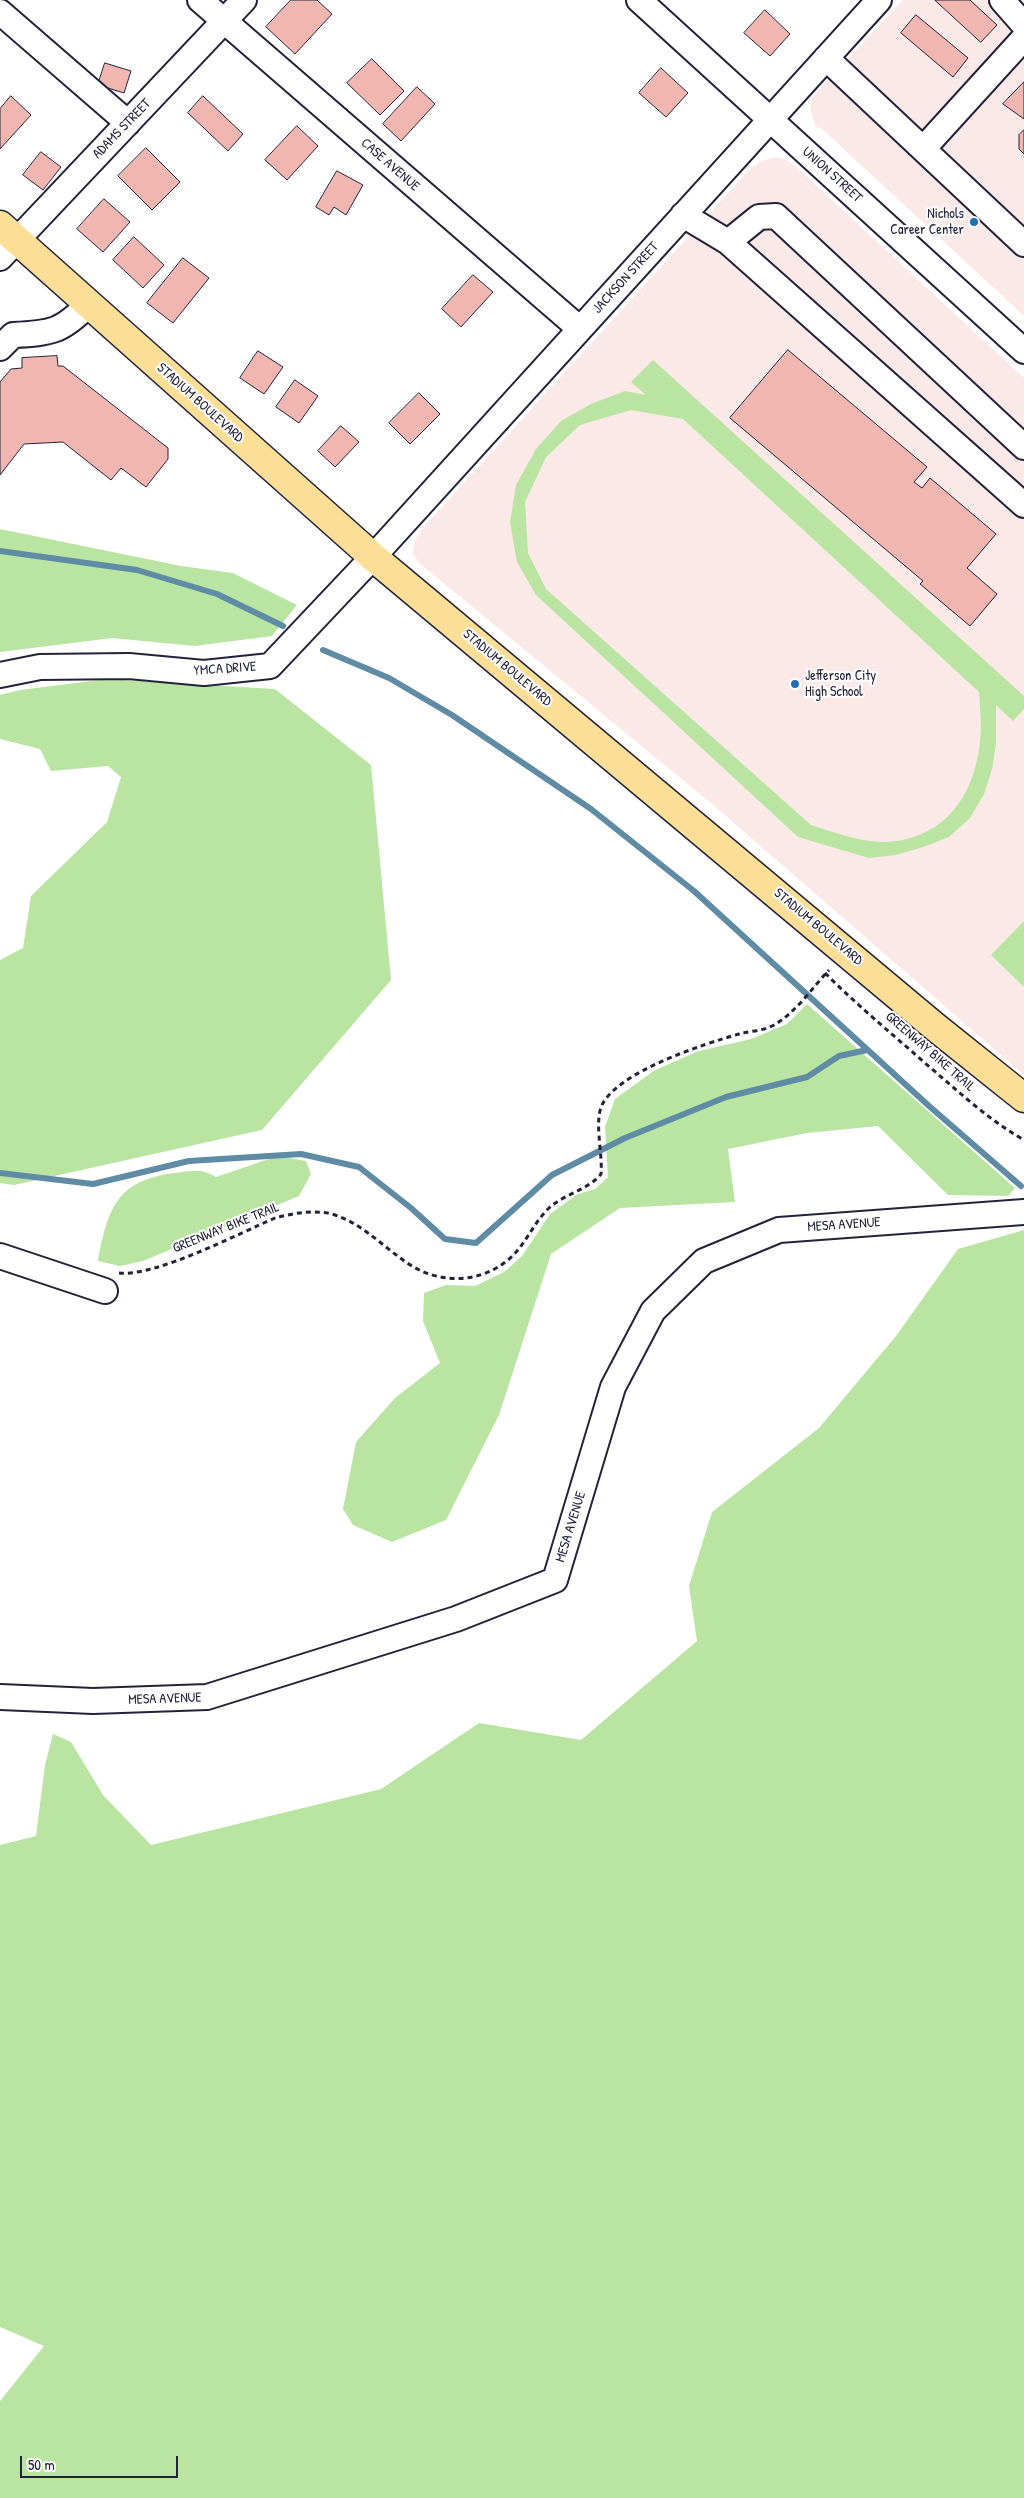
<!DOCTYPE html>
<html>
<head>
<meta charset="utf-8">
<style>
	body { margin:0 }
	#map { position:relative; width:1024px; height:2498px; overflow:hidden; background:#fff; font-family:"Patrick Hand",sans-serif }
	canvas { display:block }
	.scale { position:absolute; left:20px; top:2456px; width:158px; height:22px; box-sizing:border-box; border:2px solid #22223b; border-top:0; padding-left:6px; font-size:15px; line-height:18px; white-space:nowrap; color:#22223b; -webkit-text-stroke:4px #fff; paint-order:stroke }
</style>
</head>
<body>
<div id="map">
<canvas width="1024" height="2498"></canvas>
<div class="scale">50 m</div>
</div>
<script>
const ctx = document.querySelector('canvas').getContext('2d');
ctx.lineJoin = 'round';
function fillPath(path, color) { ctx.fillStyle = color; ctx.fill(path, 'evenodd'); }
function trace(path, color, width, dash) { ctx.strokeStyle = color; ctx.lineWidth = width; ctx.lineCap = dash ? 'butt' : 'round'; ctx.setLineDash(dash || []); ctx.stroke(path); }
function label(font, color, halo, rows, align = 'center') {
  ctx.font = font + ' "Patrick Hand",sans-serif'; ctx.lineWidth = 4; ctx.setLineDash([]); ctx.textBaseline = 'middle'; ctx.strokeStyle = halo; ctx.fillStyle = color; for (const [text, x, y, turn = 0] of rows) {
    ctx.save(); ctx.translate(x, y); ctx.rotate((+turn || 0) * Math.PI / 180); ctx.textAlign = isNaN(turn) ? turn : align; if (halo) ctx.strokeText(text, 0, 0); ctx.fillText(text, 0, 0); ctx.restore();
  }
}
fillPath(new Path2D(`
	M903,0H1024V316L822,129L815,126L810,107L812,97Z
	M779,157L792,163L1024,378V1075L712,804L419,563L413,554L414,542L423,528L751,168L763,160Z`), '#fbe9e7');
fillPath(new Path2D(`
	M653,360L1024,696V709L1013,721L996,705V744L992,769L984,794L970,818L949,837L923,847L896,855L869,858L798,837L536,595L517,562L510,522L516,485L536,449L561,421L591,404L625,391L646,395L631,382ZM631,410L683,419L979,692C980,708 982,726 980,742C974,797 944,839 886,842C863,843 833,832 811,825L546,589L528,553L525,502L546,457L580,425Z
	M0,529L181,566L233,573L297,605L272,636L195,646L112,638L0,652Z
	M107,679L275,689L371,765L391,980L262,1130L14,1185L0,1183V960L23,948L31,896L107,822L121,777L108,766L51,771L40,749L0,739V695L20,690Z
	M1024,921V987L991,955Z
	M807,1004L1015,1188L1008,1196L948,1195L878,1126L807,1133L728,1149L735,1202L620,1208L551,1254L499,1415L446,1520L392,1542L353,1525L343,1509L356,1442L395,1398L440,1363L423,1321L424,1293L446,1285L475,1286L504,1272L522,1256L550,1214L578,1194L595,1189L608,1177L605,1127L615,1099L655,1070L699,1051L751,1039L787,1024Z
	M278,1156L306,1161L311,1174L299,1196L143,1261L120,1266L98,1261C108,1209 116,1180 175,1173C194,1171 199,1168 216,1177Z
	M1024,1230V2498H0V2401L44,2346L0,2327V1845L36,1836L45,1765L53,1734L71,1742L103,1795L151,1845L381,1789L479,1723L581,1740L697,1641L689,1586L712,1512L819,1428L896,1336L958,1249Z`), '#b9e4a1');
trace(new Path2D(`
	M0,551L137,570L217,594L283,626
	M323,650L389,678L452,715L591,809L694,891L929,1106L1021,1186
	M0,1173L93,1184L189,1161L301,1154L359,1167L411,1208L445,1239L476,1243L552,1175L625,1138L726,1097L807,1077L839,1056L867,1050`), '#608ba5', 6);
const building = new Path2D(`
	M291,0H317L332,14L295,54L266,27Z
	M935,0H970L997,25L981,42Z
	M765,10L790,34L770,56L744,33Z
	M916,15L968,58L953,77L901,33Z
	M372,59L404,91L380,115L347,83Z
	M105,63L131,71L124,93L98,85Z
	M661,68L688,93L666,117L639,93Z
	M1024,82V119L1003,104Z
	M417,87L435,104L401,141L383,124Z
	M11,96L31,115L0,149V109Z
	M203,96L243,134L228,151L188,113Z
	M297,126L318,146L287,180L265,160Z
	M1024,130V154L1019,149V135Z
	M146,148L180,182L152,210L118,176Z
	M41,152L61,167L43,190L23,175Z
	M337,171L363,185L346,215L334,207L329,215L316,207Z
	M104,199L130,222L103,252L77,229Z
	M134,237L164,265L143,288L113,260Z
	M183,258L209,278L173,323L147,303Z
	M473,275L493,292L461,327L442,309Z
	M788,350L927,467L914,482L922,488L930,478L996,534L967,568L997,594L970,626L920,584L923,581L730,418Z
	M258,351L283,367L264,394L240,378Z
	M57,356L58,366H63L168,448V459L146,487L121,468L111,480L63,442L24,444L0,475V382L11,369L22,368V358Z
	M295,380L318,396L299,423L276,407Z
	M419,393L440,414L410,444L389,423Z
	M341,426L359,442L335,467L318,451Z`);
fillPath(building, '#f2b6b0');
trace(building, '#22223b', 1);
const minor = new Path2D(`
	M200,0L580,329
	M639,0L1024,351
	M1002,0L1024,25
	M0,12L128,123
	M826,58L1024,244
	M923,149L1024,38
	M683,215L728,242L759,217L776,216L1024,447
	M728,242L1024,505
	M0,258L244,0
	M0,348L13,335C52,333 61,332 89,304
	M0,675L40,667L129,666L204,673L270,666L373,557L879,0
	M0,1256L105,1291
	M0,1697L93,1701L207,1697L456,1619L555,1580L613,1387L653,1311L704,1261L779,1230L1024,1212`);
const major = new Path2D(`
	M0,225L373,557L934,1026L1024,1098`);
trace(minor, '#22223b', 28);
trace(major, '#22223b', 31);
trace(new Path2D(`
	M825,973C857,1005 891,1033 925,1063C957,1090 987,1119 1024,1140
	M119,1273C155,1277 238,1234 275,1218C294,1213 316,1209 335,1215C365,1225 386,1250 412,1266C442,1284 480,1283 508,1260C525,1246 532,1225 548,1209C563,1194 587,1191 601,1174C603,1155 594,1122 602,1105C619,1071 704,1044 739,1034C749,1031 762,1031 772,1026C795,1014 812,988 829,970`), '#22223b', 3, [5, 4]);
trace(minor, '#fff', 24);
trace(major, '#fdde96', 28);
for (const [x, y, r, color] of [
	[974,222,5,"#1f6fb2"],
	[795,684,5,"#1f6fb2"]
]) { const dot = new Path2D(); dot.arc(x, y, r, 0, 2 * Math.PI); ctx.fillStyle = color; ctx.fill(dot); trace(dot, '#fff', 2); }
label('14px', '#22223b', '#fff', [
	["ADAMS STREET",122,129,-46],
	["CASE AVENUE",390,165,41],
	["UNION STREET",832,175,42],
	["JACKSON STREET",626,278,-48],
	["STADIUM BOULEVARD",200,403,42],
	["STADIUM BOULEVARD",507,668,40],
	["YMCA DRIVE",225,669,-4],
	["STADIUM BOULEVARD",818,927,40],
	["GREENWAY BIKE TRAIL",930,1052,41],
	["MESA AVENUE",844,1225,-4],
	["GREENWAY BIKE TRAIL",226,1228,-22],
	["MESA AVENUE",571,1527,-73],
	["MESA AVENUE",165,1699,-2]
]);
label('14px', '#22223b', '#fff', [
	["Nichols",964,214],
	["Career Center",964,230],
	["Jefferson City",805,676,"left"],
	["High School",805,692,"left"]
], 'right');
</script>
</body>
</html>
